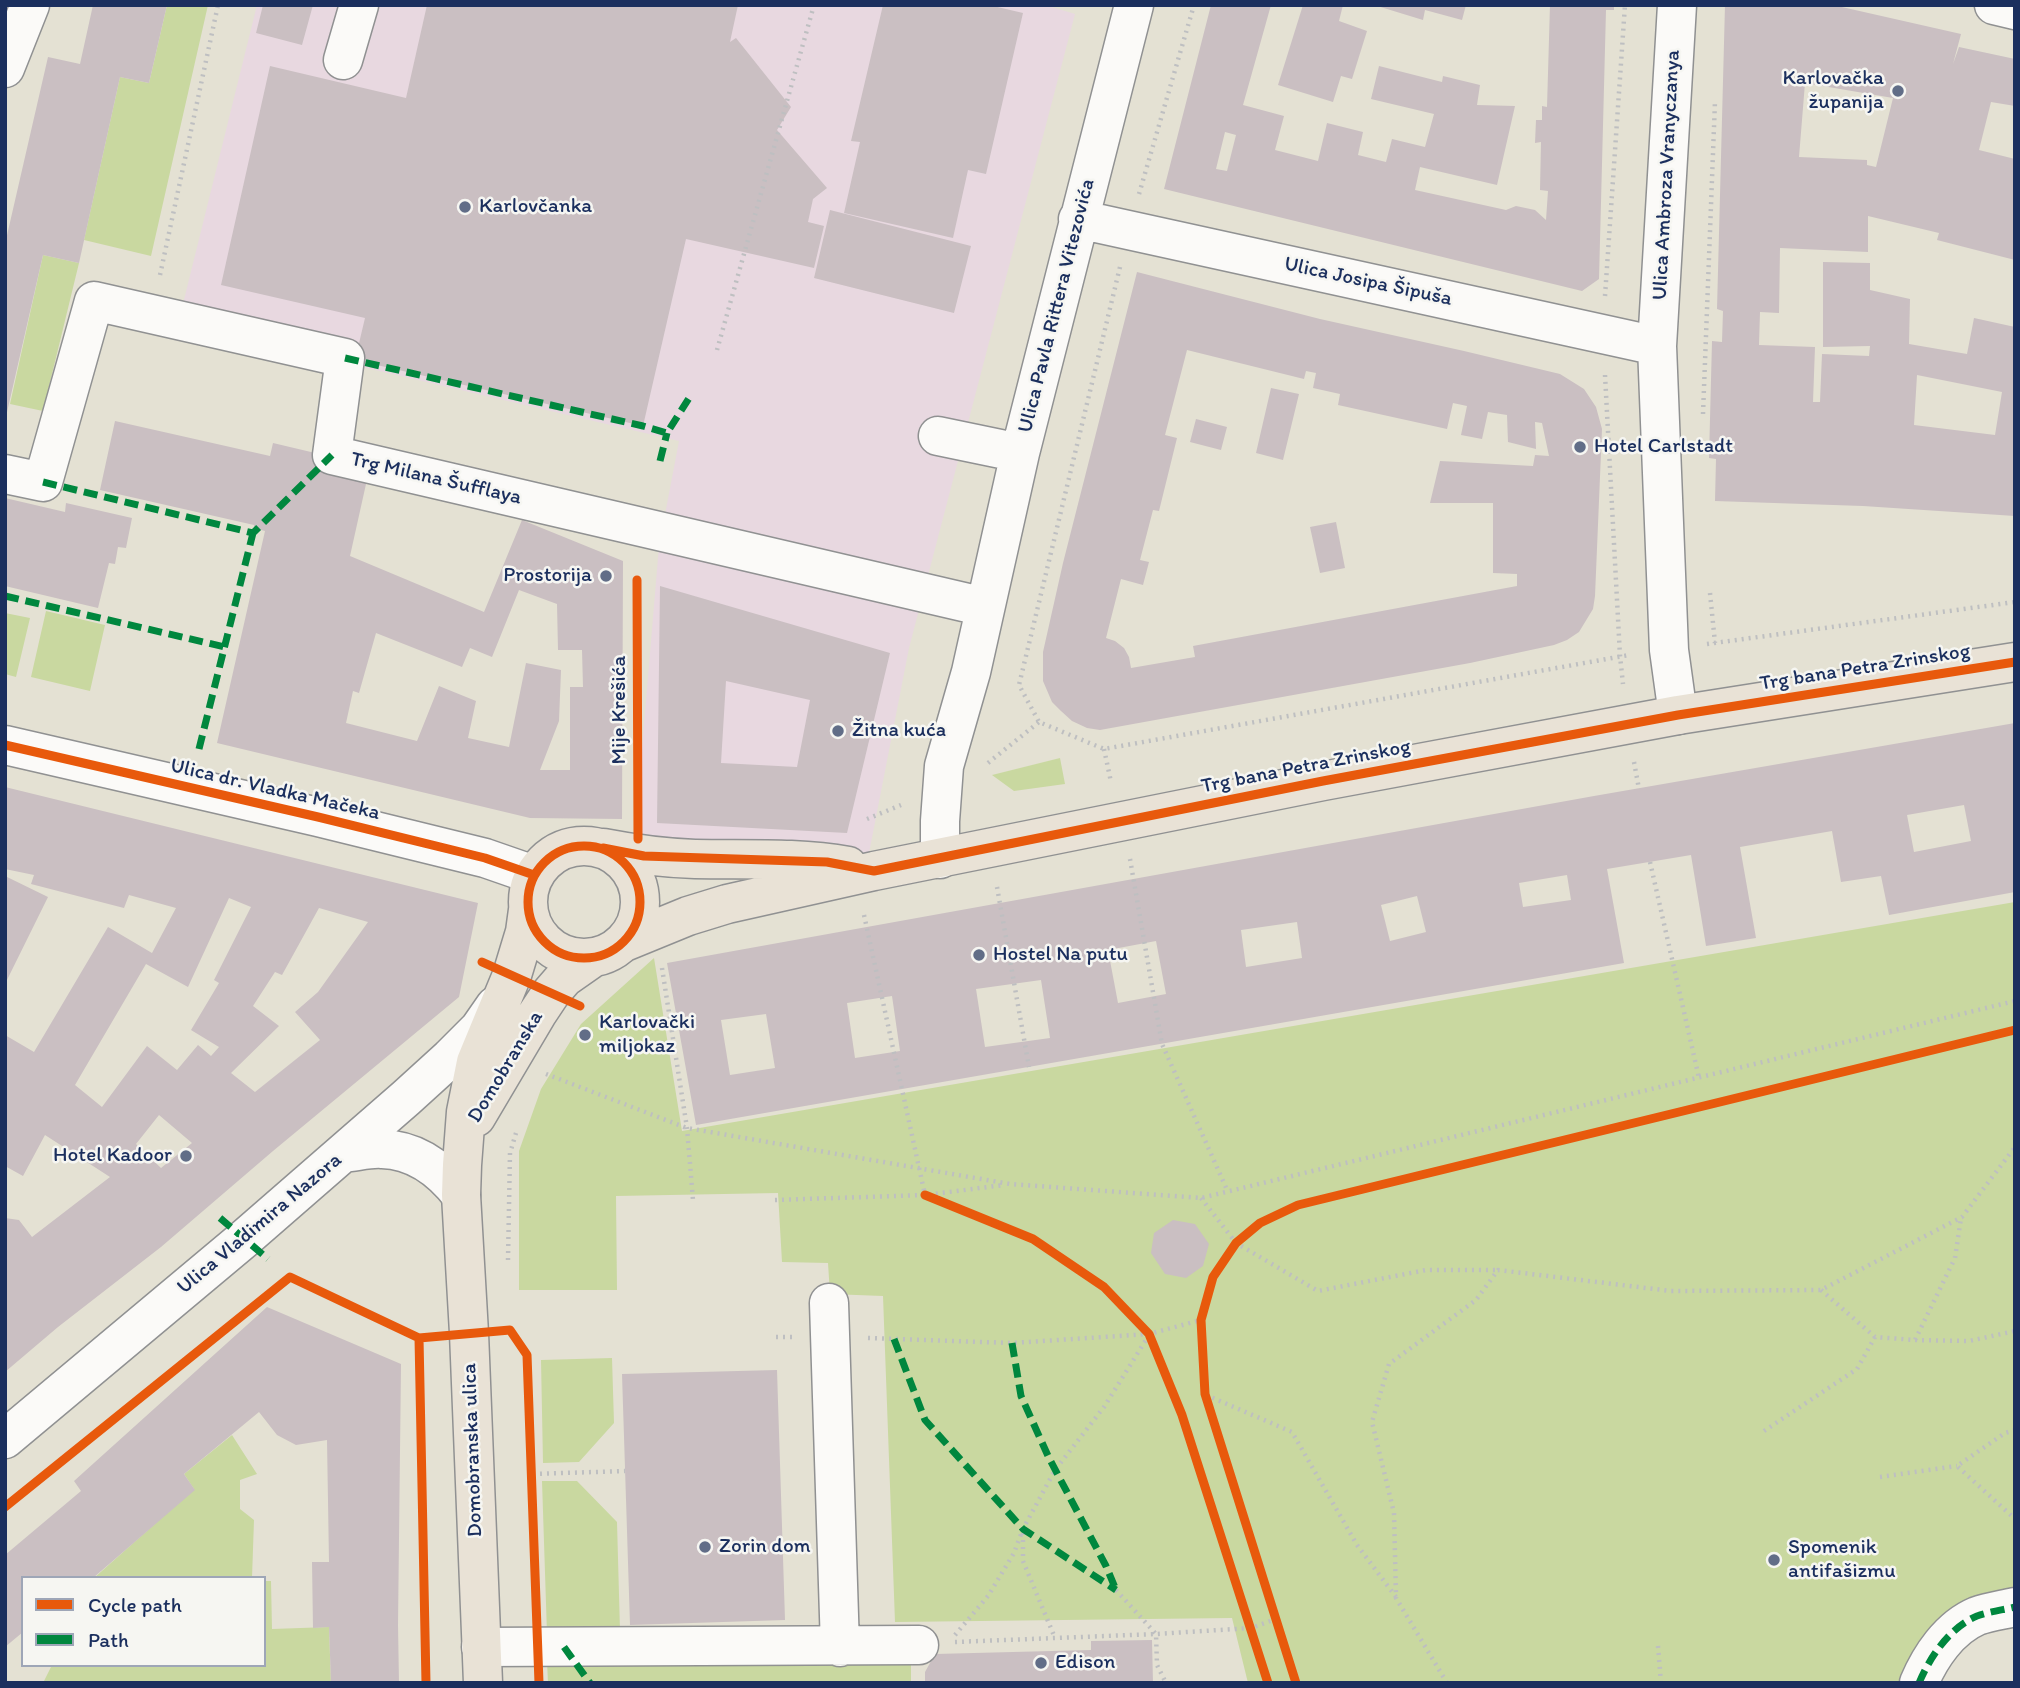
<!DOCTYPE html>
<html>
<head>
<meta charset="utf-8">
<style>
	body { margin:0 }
	#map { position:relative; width:2020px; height:1688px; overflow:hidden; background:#e4e1d3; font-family:Itim,sans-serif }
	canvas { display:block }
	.frame { position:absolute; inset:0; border:7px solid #1b2f5e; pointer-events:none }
	.legend { position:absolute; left:21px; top:1576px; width:245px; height:91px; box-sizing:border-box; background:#f6f6f2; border:2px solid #9ea6b7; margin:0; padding:9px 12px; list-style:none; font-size:21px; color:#1b2f5e }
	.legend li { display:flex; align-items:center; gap:14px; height:35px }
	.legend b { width:35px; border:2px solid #9ea6b7 }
</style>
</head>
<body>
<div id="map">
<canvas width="2020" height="1688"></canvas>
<div class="frame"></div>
<ul class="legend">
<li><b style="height:9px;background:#e8590c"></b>Cycle path</li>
<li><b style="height:9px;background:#00873e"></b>Path</li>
</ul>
</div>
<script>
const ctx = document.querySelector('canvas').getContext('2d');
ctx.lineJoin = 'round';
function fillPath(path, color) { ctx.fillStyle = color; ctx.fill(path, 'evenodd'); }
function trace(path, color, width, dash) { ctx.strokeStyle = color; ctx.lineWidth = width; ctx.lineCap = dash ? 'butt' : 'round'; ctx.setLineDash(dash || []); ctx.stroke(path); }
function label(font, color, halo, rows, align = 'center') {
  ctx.font = font + ' Itim,sans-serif'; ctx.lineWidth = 5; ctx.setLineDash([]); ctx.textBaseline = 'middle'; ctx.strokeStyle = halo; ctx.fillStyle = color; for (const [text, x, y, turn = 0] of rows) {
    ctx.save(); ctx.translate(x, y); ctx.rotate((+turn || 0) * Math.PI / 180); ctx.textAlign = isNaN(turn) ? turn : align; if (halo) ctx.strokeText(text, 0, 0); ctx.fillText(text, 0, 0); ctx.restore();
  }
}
fillPath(new Path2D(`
	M257,5H1045L1075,14L909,648L869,853L634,844L659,546L679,441L178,324Z`), '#e8d8e0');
fillPath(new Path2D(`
	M167,5H208L151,256L84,240L120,77L149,83Z
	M43,255L79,263L43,411L10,404Z
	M46,611L105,625L90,691L31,677Z
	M5,613L30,618L16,677L5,674Z
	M1060,758L1065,784L1014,791L992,775Z
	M2015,902V1593L1958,1604L1926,1635L1900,1683H1248L1232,1618L895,1622L883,1296L830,1294L828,1263L782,1262L778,1193L616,1196L617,1290H519V1151L541,1089L581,1024L654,958L682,1131Z
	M612,1358L614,1423L579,1462L543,1463L541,1360Z
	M232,1435L257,1474L240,1480V1509L254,1520L252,1578H94L194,1489L184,1474Z
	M542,1481H577L617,1522L620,1631L547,1634Z
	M264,1581H271L272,1629L329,1627L331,1683H43L52,1665H264Z
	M911,1656V1683H548L547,1661Z`), '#c9d8a0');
fillPath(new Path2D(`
	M93,5H167L149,83L120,77L79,263L43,255L5,421V244L48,57L80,64Z
	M263,5H313L302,45L256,33Z
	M427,5H738L730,42L736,38L791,107L777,130L827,188L813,199L808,222L824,226L814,268L686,239L643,426L355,360L365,318L221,285L270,66L406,98Z
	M883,5H989L1023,13L986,174L968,170L953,238L844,213L860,142L851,141Z
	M1211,5H1271L1243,105L1284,116L1275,150L1318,161L1327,123L1363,132L1358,155L1386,162L1392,139L1425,147L1434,114L1371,99L1379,66L1442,82L1443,76L1480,85L1477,105L1515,106L1497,185L1420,167L1415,190L1506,210L1516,206L1535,210L1546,220L1548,191L1540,190L1541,142L1535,143L1536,120H1542V106L1547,107L1550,5H1614V10H1606L1599,279L1582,291L1164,189ZM1225,132L1236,135L1227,171L1216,169Z
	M1303,5H1343L1339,21L1367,31L1352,79L1341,76L1333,102L1278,85Z
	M1374,5H1466L1462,20L1425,10L1423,20Z
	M1725,5H1833L1961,34L1953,64L1959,47L2015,59V106L1991,102L1979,150L2015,159V260L1937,240L1939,233L1868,216V252L1780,248L1779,313L1760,312L1759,345L1815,347L1813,402H1820L1822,354L1869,356L1870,346L1823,347V262L1870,263V290L1910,299L1909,344L1967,354L1974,318L2015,327V516L1863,506L1715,501L1716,459L1709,458L1712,341L1722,342L1723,311L1717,309ZM1805,83L1893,98L1876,167L1867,165V160L1799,157ZM1917,375L2002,392L1995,435L1914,425Z
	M830,210L971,246L954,313L814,278Z
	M1137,272L1320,319L1464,351L1560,374L1584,389L1596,407L1602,429L1595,596L1593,609L1579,632L1567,640L1554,645L1470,663L1100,730L1087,728L1072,721L1061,711L1052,702L1043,681V652L1063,563ZM1187,350L1304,379L1306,371L1316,373L1313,388L1340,394L1338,405L1447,429L1453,403L1467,406L1461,435L1482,439L1488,412L1507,415L1508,442L1536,449L1535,422L1542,423L1549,456L1535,455L1533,466L1440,461L1430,503H1493V573L1517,574V586L1193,646L1195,657L1131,668L1129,657L1124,648L1115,641L1106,638L1121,579L1143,585L1149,562L1140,560L1153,510L1159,511L1177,438L1165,435Z
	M1271,388L1299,394L1283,460L1256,453Z
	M1196,419L1227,427L1221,450L1190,442Z
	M115,421L270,456L273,443L370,466L350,556L484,612L522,520L623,561L622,819L530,818L217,743L265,531L254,528V525L100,490ZM519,590L557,604L558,650H582L583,687H570V770H540L559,721L561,670L526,663L509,747L468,738L476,701L439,686L417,741L346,723L353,691L359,693L376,633L462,667L470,648L492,657Z
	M5,498L65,512L66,503L132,518L126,548L118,547L115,564L109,563L98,608L5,586Z
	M1336,522L1345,568L1320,573L1310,527Z
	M660,586L890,653L847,833L657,823ZM726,681L810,700L797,767L721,763Z
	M2015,723V892L1889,915L1881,876L1841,882L1832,831L1740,847L1756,938L1706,946L1691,855L1607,869L1624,963L696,1125L667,963L1594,796ZM1964,805L1971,841L1914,852L1907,815ZM1567,875L1571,900L1523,907L1519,883ZM1417,896L1426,932L1390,941L1381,905ZM1297,922L1302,958L1246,967L1241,930ZM1156,941L1166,994L1118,1003L1108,950ZM1041,980L1050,1038L985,1047L976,989ZM892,996L900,1051L855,1058L847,1003ZM766,1014L775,1068L730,1075L721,1020Z
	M5,787L478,903L459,997L273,1151L161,1247L58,1327L5,1372V1218L19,1220L32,1237L110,1177L45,1135L23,1176L5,1166V1035L34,1052L108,927L152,953L176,908L129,895L124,908L31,884L34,875L5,869ZM229,898L251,907L214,980L219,983L191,1030L219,1047L211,1056L198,1045L177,1070L147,1046L102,1107L75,1085L146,964L188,987ZM319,908L368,922L318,992L295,1012L320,1040L255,1092L231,1073L279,1026L253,1006L275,972L282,975ZM159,1115L192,1143L161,1168L136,1144Z
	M5,876L48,897L5,984Z
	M1173,1220L1195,1224L1209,1244L1203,1266L1186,1278L1165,1274L1151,1253L1154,1233Z
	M267,1307L401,1364L398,1625L399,1683H331L329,1627L313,1628L312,1562H329L327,1440L296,1445L277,1435L259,1412L184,1474L195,1490L93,1578H23V1632L5,1647V1555L81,1491L74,1481Z
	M777,1370L785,1620L630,1625L622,1374Z
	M1152,1640L1153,1683H925V1672L935,1654L1091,1650V1641Z`), '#cabfc2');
const minor = new Path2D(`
	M1677,5L1657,346L1669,650L1678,715
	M1994,5L2015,10
	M343,60L359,5
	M5,68L30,5
	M1078,219L1657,346
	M938,436L1020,453
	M5,474L43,482L94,301L345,358L332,455L985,607
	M5,745L318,817L485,858L534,875
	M940,859V821L944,766L971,672L1020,453L1134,5
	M344,1153C356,1152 370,1148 382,1149C416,1150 441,1169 461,1195
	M829,1303L840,1647
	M5,1439L244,1239L406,1098L450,1058L479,1029L495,1006
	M481,1647L919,1645
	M1919,1683C1930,1657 1949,1628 1977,1616C1988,1612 2002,1610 2015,1607`);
const major = new Path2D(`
	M528 902a56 56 0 1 1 112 0a56 56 0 1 1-112 0Z
	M603,848C634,854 664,858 695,859C746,860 798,857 848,866
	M622,943L688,916L727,904L874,871L1323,781L1678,715L2015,662
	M476,1117L537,1014L551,993L564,978L594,957
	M483,1683L469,1333L461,1195L462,1165L466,1112L476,1062L512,975L525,932L528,910`);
trace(minor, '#909192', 41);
trace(major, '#909192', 41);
trace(new Path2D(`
	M1139,194L1194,5
	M1120,267L1019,685L1039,722L1104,749L1629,655
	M160,275L218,5
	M1605,296L1625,5
	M717,350L814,5
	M1605,375L1620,656L1623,684
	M1703,414L1715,101
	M637,580L638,814
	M1710,593L1715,643
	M1707,644L2015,602
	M1104,749L1111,782
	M1634,762L1639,789
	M988,763L1039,722
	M867,819L901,805
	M1130,859L1162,1044L1228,1192
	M1650,862L1699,1078
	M997,887L1029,1067
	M864,915L925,1195
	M662,968L687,1128L693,1200
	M546,1074L687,1128L1010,1184L1201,1198L2015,1001
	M1201,1198L1236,1243L1318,1291L1426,1270H1498
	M775,1200L925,1195L1004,1185
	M508,1260L510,1153L516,1133
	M1821,1290L1875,1337L1915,1340L1955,1258L1961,1218
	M510,1328L527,1355
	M776,1337H793
	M868,1338L1012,1343L1149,1334L1201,1320
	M1915,1340L1969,1341L2015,1331
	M1206,1395L1292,1432L1357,1545L1396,1597
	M2015,1430L2005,1433L1957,1466L2015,1519
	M1764,1431L1857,1369L1875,1337
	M533,1474L625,1471
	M1880,1477L1957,1466
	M1023,1533V1561L1055,1638
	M1116,1590L1156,1634L1157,1665L1166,1683
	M955,1635L988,1596L1014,1553L1023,1529L1055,1470L1104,1407L1149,1335
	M955,1642L1156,1634L1251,1628L1276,1619
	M1658,1646L1661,1683
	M1296,1683L1205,1394L1201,1320L1213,1277L1236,1243L1260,1223L1298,1205L2015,1030
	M1447,1683L1396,1598L1394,1513L1372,1422L1389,1364L1476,1300L1498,1270L1671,1291L1821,1290L1962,1217L2015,1147`), '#bebfc1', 4.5, [2, 5]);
trace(minor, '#fbfaf8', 38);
trace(major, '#e9e2d6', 38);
trace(new Path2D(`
	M345,358L643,426L667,433L691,395
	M660,461L667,433
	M43,482L253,533L332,455
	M5,596L225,647
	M199,749L253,533
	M220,1218L268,1259
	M894,1339L925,1420L1023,1529L1116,1590
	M1012,1343L1021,1396L1049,1458L1106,1566L1116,1590
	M564,1647L590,1683
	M1919,1683C1930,1657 1949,1628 1977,1616C1988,1612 2002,1610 2015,1607`), '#00873e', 7, [14, 7]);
trace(new Path2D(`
	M637,580L638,839
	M5,745L318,817L485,858L534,875
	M528 902a56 56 0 1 1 112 0a56 56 0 1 1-112 0Z
	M603,848L644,856L827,862L874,871L1323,781L1678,715L2015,662
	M482,962L580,1006
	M925,1195L1033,1239L1104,1287L1149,1334L1182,1415L1268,1683
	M419,1338L426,1683
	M5,1507L290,1277L419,1338L510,1330L527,1355L539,1683
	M1296,1683L1205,1394L1201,1320L1213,1277L1236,1243L1260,1223L1298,1205L2015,1030`), '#e8590c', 9);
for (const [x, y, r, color] of [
	[1898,91,7,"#616d87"],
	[465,207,7,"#616d87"],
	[1580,447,7,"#616d87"],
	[606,576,7,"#616d87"],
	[838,731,7,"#616d87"],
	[979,955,7,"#616d87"],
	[585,1035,7,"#616d87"],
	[186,1156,7,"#616d87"],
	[705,1547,7,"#616d87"],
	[1774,1560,7,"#616d87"],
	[1041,1663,7,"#616d87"]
]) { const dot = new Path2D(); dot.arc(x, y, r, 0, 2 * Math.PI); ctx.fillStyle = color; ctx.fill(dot); trace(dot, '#f6f6f2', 2.5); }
label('21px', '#1b2f5e', '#f6f6f2', [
	["Karlovačka",1884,79,"right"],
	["županija",1884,103,"right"],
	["Karlovčanka",479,207],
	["Hotel Carlstadt",1594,447],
	["Prostorija",592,576,"right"],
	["Žitna kuća",852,731],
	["Hostel Na putu",993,955],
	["Karlovački",599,1023],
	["miljokaz",599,1047],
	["Hotel Kadoor",172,1156,"right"],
	["Zorin dom",719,1547],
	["Spomenik",1788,1548],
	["antifašizmu",1788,1572],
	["Edison",1055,1663]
], 'left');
label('21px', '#1b2f5e', '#f6f6f2', [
	["Ulica Ambroza Vranyczanya",1667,175,-87],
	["Ulica Josipa Šipuša",1368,282,12],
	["Ulica Pavla Rittera Vitezovića",1057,306,-76],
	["Trg Milana Šufflaya",436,479,13],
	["Trg bana Petra Zrinskog",1865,668,-9],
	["Mije Krešića",620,710,-90],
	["Trg bana Petra Zrinskog",1306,767,-11],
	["Ulica dr. Vladka Mačeka",275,790,13],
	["Domobranska",506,1067,-59],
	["Ulica Vladimira Nazora",260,1224,-40],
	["Domobranska ulica",473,1450,-92]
]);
</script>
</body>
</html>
